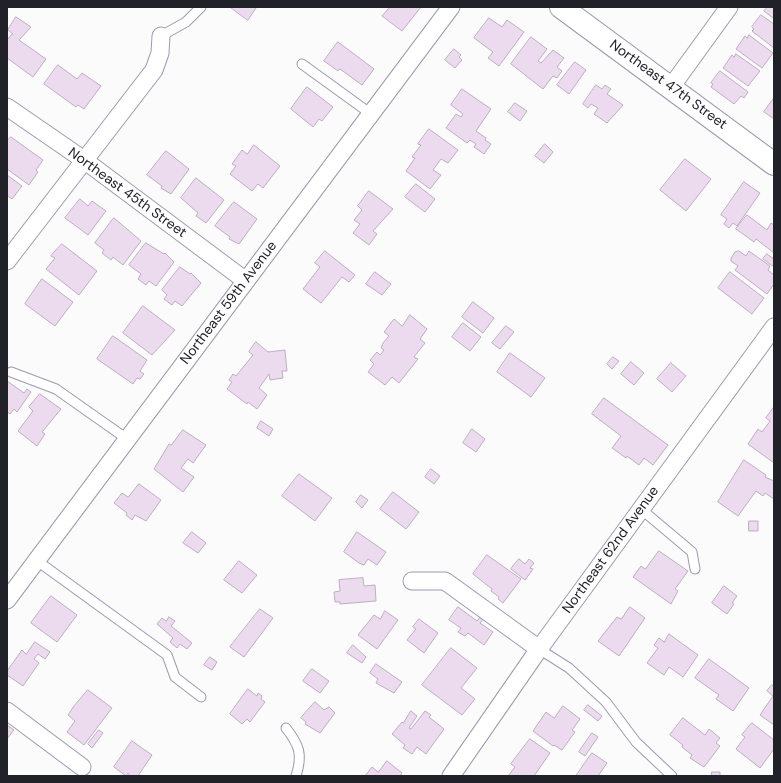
<!DOCTYPE html>
<html>
<head>
<meta charset="utf-8">
<style>
	body { margin:0 }
	#map { position:relative; width:781px; height:783px; overflow:hidden; background:#fbfbfb; font-family:"DM Sans",sans-serif }
	canvas { display:block }
	.frame { position:absolute; inset:0; border:8px solid #21212a; pointer-events:none }
</style>
</head>
<body>
<div id="map">
<canvas width="781" height="783"></canvas>
<div class="frame"></div>
</div>
<script>
const ctx = document.querySelector('canvas').getContext('2d');
ctx.lineJoin = 'round';
function fillPath(path, color) { ctx.fillStyle = color; ctx.fill(path, 'evenodd'); }
function trace(path, color, width, dash) { ctx.strokeStyle = color; ctx.lineWidth = width; ctx.lineCap = dash ? 'butt' : 'round'; ctx.setLineDash(dash || []); ctx.stroke(path); }
function label(font, color, halo, rows, align = 'center') {
  ctx.font = font + ' "DM Sans",sans-serif'; ctx.lineWidth = 3; ctx.setLineDash([]); ctx.textBaseline = 'middle'; ctx.strokeStyle = halo; ctx.fillStyle = color; for (const [text, x, y, turn = 0] of rows) {
    ctx.save(); ctx.translate(x, y); ctx.rotate((+turn || 0) * Math.PI / 180); ctx.textAlign = isNaN(turn) ? turn : align; if (halo) ctx.strokeText(text, 0, 0); ctx.fillText(text, 0, 0); ctx.restore();
  }
}
const building = new Path2D(`
	M230,7H254L256,8L248,20Z
	M387,7H421L402,31L382,16L389,8Z
	M768,7H774V19L764,11Z
	M761,15L774,24V48L752,31L754,29L752,27Z
	M16,17L31,27L19,40L46,59L33,77L7,58V40L12,34H13L8,30Z
	M489,18L502,27L507,20L524,32L499,66L488,58L493,52L474,38Z
	M749,35L773,53L762,68L736,49L745,36L747,38Z
	M531,37L547,49L538,61L541,63L553,50L564,58L557,67L562,71L557,78L553,76L543,89L511,64Z
	M338,42L374,69L362,85L340,69L338,71L324,61Z
	M454,49L461,55L459,57L462,60L455,68L445,60Z
	M736,54L760,71L748,86L723,68L732,55L734,57Z
	M575,62L586,70L569,94L557,85Z
	M58,65L77,79L82,73L101,86L84,109L78,105L76,107L44,84Z
	M720,71L748,92L744,98L741,96L734,104L711,87L713,84L711,83Z
	M596,85L602,89L605,85L611,89L607,94L623,105L607,123L594,114L598,108L591,104L588,108L583,104Z
	M307,87L333,107L322,121L319,119L313,127L291,109Z
	M462,89L491,109L476,131L486,138L485,140L491,144L484,154L474,147L476,144L470,140L467,143L446,128L456,114L461,117L463,114L451,105Z
	M774,98V119L764,112Z
	M515,103L527,111L520,121L508,112Z
	M429,129L458,150L448,163L441,159L433,170L441,175L430,189L406,171L415,158L412,157L421,145L418,144Z
	M11,137L43,160L36,170L38,172L29,185L7,169V141Z
	M545,144L553,152L544,163L535,156Z
	M254,145L280,166L263,188L258,184L252,191L230,174L236,166L232,164L242,150L247,154Z
	M166,151L189,169L171,194L161,188L162,186L147,175Z
	M685,159L711,179L686,211L660,190Z
	M7,175L22,186L12,199L7,195Z
	M196,178L224,200L206,223L196,216L198,213L181,198Z
	M744,182L760,193L737,226L733,223L729,228L724,224L727,219L721,215Z
	M416,184L435,199L425,212L405,197Z
	M369,191L393,209L373,231L377,234L369,245L353,233L360,224L354,220L362,210L358,206Z
	M80,199L88,206L92,201L106,211L88,235L65,218Z
	M234,202L257,219L239,244L229,239L230,237L215,226Z
	M747,215L767,230L771,223L774,225V253L756,239L754,242L736,229Z
	M114,218L141,241L123,265L113,257L111,260L102,253L104,250L95,243Z
	M146,243L164,254L165,253L174,262L156,286L149,281L146,285L138,279L141,274L129,265Z
	M62,244L97,271L79,295L46,269L55,258L51,256Z
	M325,251L355,275L349,282L342,277L321,303L303,289L320,267L315,263Z
	M739,251L746,256L749,251L770,266L768,270L774,275V284L767,294L735,270L738,266L731,261V258L735,252Z
	M767,254L774,259V267L763,259Z
	M180,267L190,274L191,273L201,283L182,306L175,301L172,305L164,299L167,295L162,290Z
	M375,272L391,284L382,295L366,284Z
	M730,272L764,298L752,314L718,288Z
	M42,279L73,302L55,326L25,304Z
	M473,302L494,318L483,333L462,317Z
	M143,306L175,330L152,355L123,333Z
	M410,315L427,329L420,339L425,343L414,357L418,359L399,383L392,377L385,385L368,372L374,364L370,360L377,352L380,355L384,350L381,348L383,343L389,336L384,332L394,319L402,326Z
	M463,323L481,337L470,351L452,337Z
	M506,326L514,332L500,349L492,343Z
	M113,336L147,360L140,371L144,374L140,379L137,378L133,384L97,359Z
	M256,342L268,352L285,350L287,371H282L283,378L270,380L269,374L259,388L267,395L257,409L248,402L247,404L227,389L232,382L229,380L233,374L236,376L253,355L249,352Z
	M510,353L545,378L531,397L497,372Z
	M613,357L619,361L612,369L607,364Z
	M631,362L644,373L634,385L621,374Z
	M671,363L686,376L672,392L657,379Z
	M7,381L24,393L27,389L31,392L17,412L14,409L10,414L7,412Z
	M40,394L61,409L42,432L45,434L37,446L18,431L33,411L29,407Z
	M604,398L668,445L653,465L644,458L639,465L627,456L626,458L612,448L621,436L592,414Z
	M774,407V463L748,444L758,429L762,432L770,421L766,418Z
	M261,421L273,429L269,436L257,428Z
	M472,429L485,439L476,452L463,443Z
	M183,430L206,445L193,463L188,459L181,468L194,477L183,492L154,469L169,444L171,445Z
	M744,460L766,475L765,477L774,481V499L765,493L763,496L756,491L738,516L718,502Z
	M431,469L440,476L434,484L425,477Z
	M299,474L332,498L315,521L282,496Z
	M139,484L161,500L146,521L135,515L132,520L126,515L127,513L114,503L122,493L128,497Z
	M393,492L419,512L406,529L380,509Z
	M361,495L368,500L362,508L356,502Z
	M749,521H758V531H749Z
	M192,532L206,543L198,553L183,543Z
	M357,532L386,552L377,565L368,559L364,565L359,563L344,552Z
	M659,551L688,571L675,589L678,591L671,604L633,577L641,566L645,569Z
	M487,555L521,579L503,603L498,599L499,597L491,591L492,589L473,574Z
	M519,559L525,564L529,559L534,563L530,568L533,569L525,580L511,569Z
	M239,561L257,575L242,593L224,580Z
	M363,578L364,586L375,585L376,601L340,604V602H335L334,592L340,591L339,580Z
	M724,586L737,596L732,603L734,604L727,614L712,603Z
	M51,596L77,615L57,642L31,623Z
	M458,607L477,621L481,616L484,618L480,623L493,632L484,645L468,633L465,636L458,632L461,628L449,620Z
	M630,607L645,618L619,656L598,641L617,617L621,619Z
	M260,609L273,618L244,657L230,647Z
	M385,611L398,620L377,649L358,635L374,615L380,619Z
	M169,617L175,621L171,626L192,643L187,649L180,644L177,648L170,642L173,638L157,624L162,618L166,621Z
	M419,619L438,633L424,653L407,640L416,629L413,627Z
	M669,634L698,655L683,677L669,667L664,675L647,663L658,648L654,645L659,638L664,642Z
	M35,642L50,652L45,659L38,654L34,659L39,663L23,686L7,675V671L22,650L26,654Z
	M353,645L366,657L362,663L347,653Z
	M451,648L477,668L461,688L475,699L462,715L422,685Z
	M210,657L217,662L212,670L204,665Z
	M709,659L749,688L733,711L716,699L719,695L695,678Z
	M376,664L402,682L394,693L376,683L378,679L370,673Z
	M312,669L329,681L320,693L303,681Z
	M772,685L774,686V725L760,715L773,696L767,691Z
	M248,689L257,696L258,693L262,696L261,699L265,702L250,722L247,719L242,724L230,714Z
	M88,690L112,708L84,745L67,732L75,721L68,715L74,706Z
	M315,702L324,710L329,707L335,713L320,733L305,724L306,722L301,718Z
	M588,705L602,716L598,721L584,710Z
	M563,706L580,719L572,730L575,732L562,750L554,745L553,746L533,731L546,712L554,718Z
	M411,711L417,716L409,728L411,729L425,711L431,715L429,717L444,729L426,754L417,747L412,754L403,748L405,745L392,734L402,722L403,723Z
	M683,718L705,735L709,729L720,738L716,743L720,746L704,767L690,758L692,755L682,747L683,745L670,735Z
	M752,723L774,740V749L760,768L736,749L745,737L742,735Z
	M7,725L14,730L7,739Z
	M99,730L103,733L92,748L88,744Z
	M592,733L598,737L585,756L579,752Z
	M530,739L550,753L534,776H508L515,767L511,764Z
	M132,741L152,755L138,776H130L128,773L126,776L114,767Z
	M592,753L607,763L598,776H576Z
	M387,761L402,773L400,776H365L372,767L378,772Z
	M712,772H720V776H712Z`);
fillPath(building, '#ecdaef');
trace(building, '#beadc1', 1);
const service = new Path2D(`
	M161,36L186,22L201,7
	M302,64L371,114
	M11,372L56,389L127,439
	M641,509L692,552L695,569
	M36,560L167,655L175,677L201,697
	M539,649L569,668L606,702L636,742L672,776
	M286,728C299,745 303,754 296,776`);
const minor = new Path2D(`
	M671,87L729,7
	M7,107L84,160L246,281
	M7,261L154,70L160,53L161,36
	M412,581H445L539,649
	M7,600L451,7
	M7,711L82,767
	M451,776L539,649L774,327`);
const tertiary = new Path2D(`
	M561,7L774,164`);
trace(service, '#9b9ab2', 11);
trace(minor, '#9b9ab2', 19);
trace(tertiary, '#9b9ab2', 24);
trace(service, '#fff', 9);
trace(minor, '#fff', 17);
trace(tertiary, '#fff', 22);
label('14px', '#21212a', '#fff', [
	["Northeast 47th Street",668,85,36],
	["Northeast 45th Street",127,193,36],
	["Northeast 59th Avenue",229,303,-53],
	["Northeast 62nd Avenue",611,550,-54]
]);
</script>
</body>
</html>
